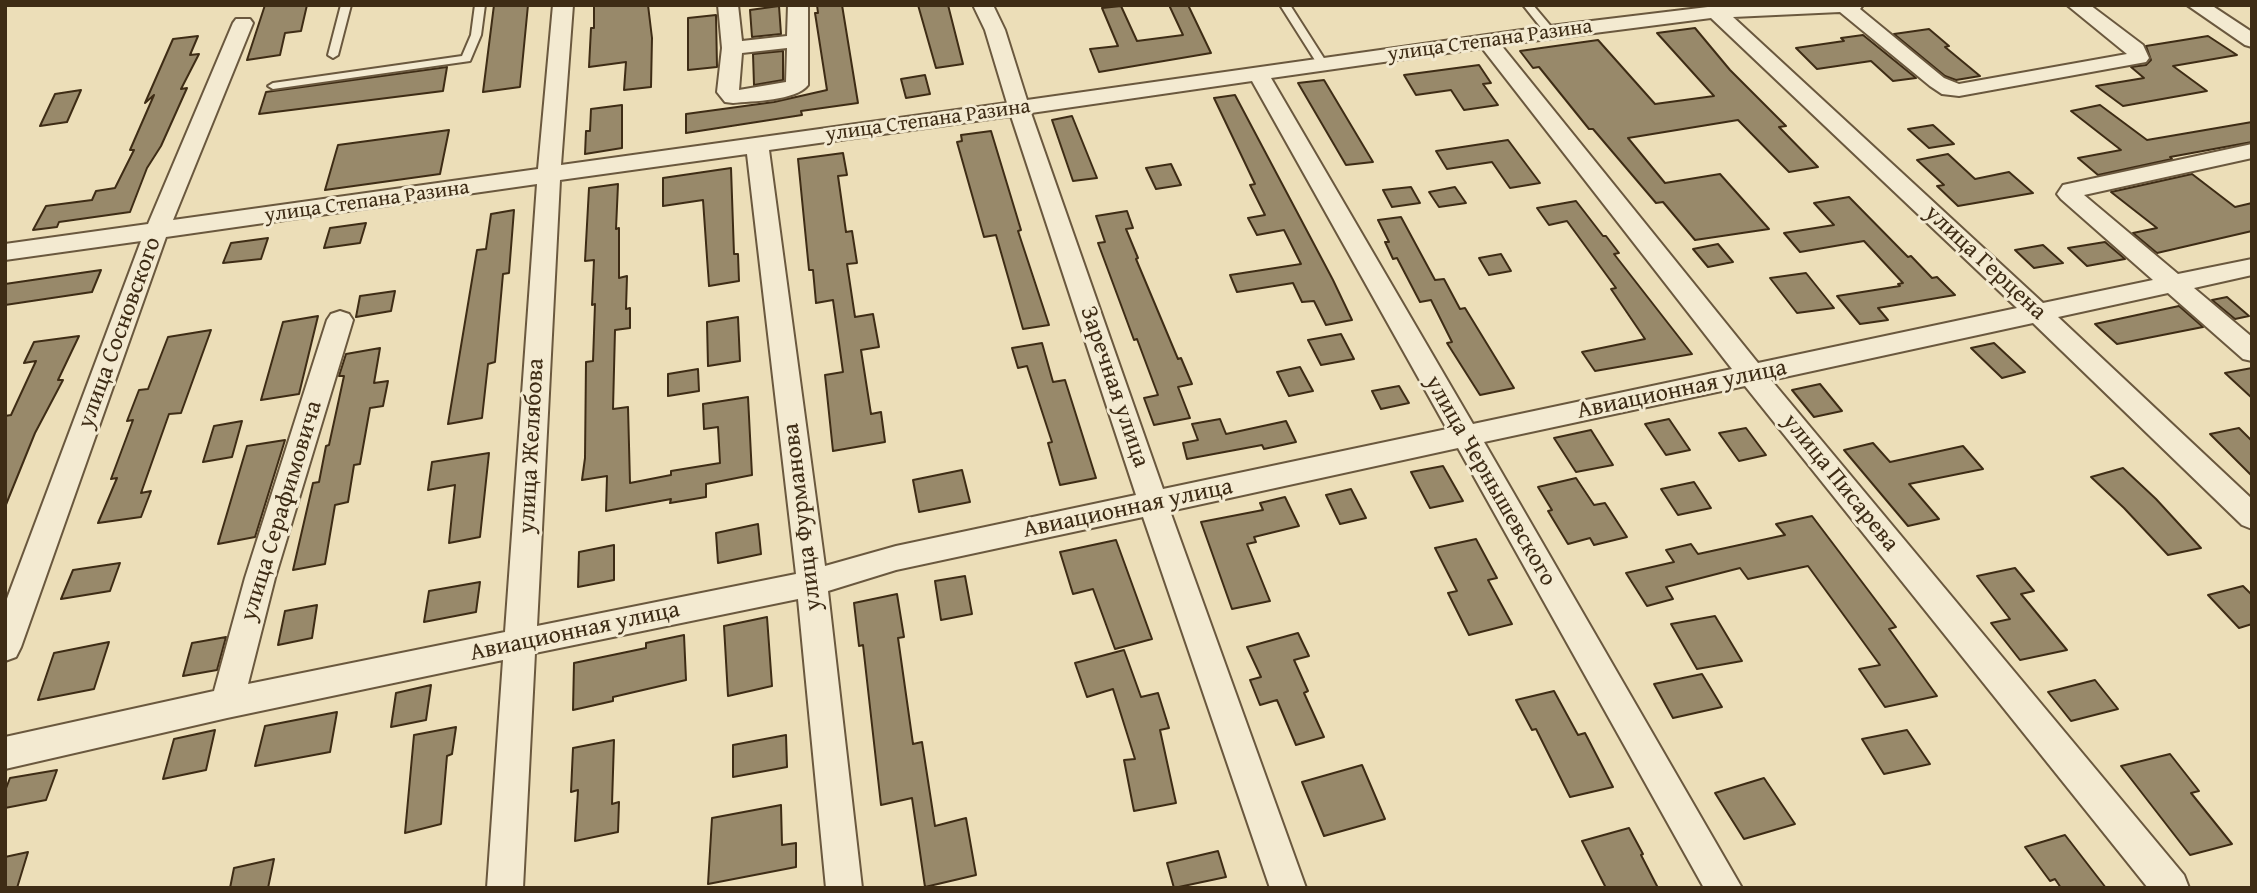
<!DOCTYPE html>
<html>
<head>
<meta charset="utf-8">
<style>
	body { margin:0 }
	#map { position:relative; width:2257px; height:893px; overflow:hidden; background:#ecdeb8; font-family:"Gentium Book Plus",serif }
	canvas { display:block }
	.frame { position:absolute; inset:0; border:7px solid #3e2c15; pointer-events:none }
</style>
</head>
<body>
<div id="map">
<canvas width="2257" height="893"></canvas>
<div class="frame"></div>
</div>
<script>
const ctx = document.querySelector('canvas').getContext('2d');
ctx.lineJoin = 'round';
function fillPath(path, color) { ctx.fillStyle = color; ctx.fill(path, 'evenodd'); }
function trace(path, color, width, dash) { ctx.strokeStyle = color; ctx.lineWidth = width; ctx.lineCap = dash ? 'butt' : 'round'; ctx.setLineDash(dash || []); ctx.stroke(path); }
function label(font, color, halo, rows, align = 'center') {
  ctx.font = font + ' "Gentium Book Plus",serif'; ctx.lineWidth = 6; ctx.setLineDash([]); ctx.textBaseline = 'middle'; ctx.strokeStyle = halo; ctx.fillStyle = color; for (const [text, x, y, turn = 0] of rows) {
    ctx.save(); ctx.translate(x, y); ctx.rotate((+turn || 0) * Math.PI / 180); ctx.textAlign = isNaN(turn) ? turn : align; if (halo) ctx.strokeText(text, 0, 0); ctx.fillText(text, 0, 0); ctx.restore();
  }
}
const building = new Path2D(`
	M265,5H307L301,31L285,33L280,55L247,60Z
	M494,5H528L520,87L483,92Z
	M594,5H648L652,38L651,87L624,90L626,62L589,67L591,28H594Z
	M817,5H842L858,103L801,111L802,115L686,133V114L774,102L827,90L815,13H818Z
	M918,5H948L963,64L936,68Z
	M1169,5H1188L1211,53L1099,72L1090,49L1118,46L1102,8L1121,6L1137,41L1183,35Z
	M779,6L781,34L752,37L750,10Z
	M716,15L717,67L688,70V18Z
	M1695,28L1730,70L1786,126L1779,127L1818,167L1789,172L1738,120L1628,138L1665,183L1720,174L1769,229L1695,240L1663,202L1656,203L1593,129H1589L1539,67L1533,68L1520,51L1598,40L1655,104L1714,96L1657,33Z
	M1929,29L1949,46L1945,47L1980,76L1956,80L1945,76L1894,34Z
	M1863,35L1916,78L1893,81L1871,61L1817,69L1796,48L1844,41L1841,38Z
	M198,36L190,55L199,54L181,89L187,88L161,146L147,168L130,212L59,222L57,227L33,230L46,206L92,200L96,191L115,188L134,150H130L154,95L145,103L173,39Z
	M2208,36L2237,55L2173,66L2207,91L2123,106L2096,86L2144,78L2131,67L2146,65L2151,60L2146,46Z
	M783,51V80L754,85L753,54Z
	M1479,65L1491,83L1483,84L1498,105L1464,110L1451,90L1416,95L1404,75Z
	M447,67L443,91L259,114L266,92Z
	M925,75L930,94L906,98L901,79Z
	M1324,80L1373,162L1346,165L1298,83Z
	M81,90L67,122L40,126L55,94Z
	M1235,95L1333,280L1352,320L1326,325L1314,301L1302,302L1293,283L1237,292L1230,275L1301,264L1284,230L1257,235L1248,218L1265,215L1250,185L1255,184L1214,98Z
	M622,105V148L585,154L586,131H590L591,109Z
	M2100,105L2147,140L2252,122V142L2170,157L2172,159L2098,175L2078,158L2121,150L2071,111Z
	M1072,116L1097,178L1073,181L1052,120Z
	M1933,125L1954,144L1929,148L1908,129Z
	M449,130L440,174L325,190L338,145Z
	M991,131L1021,230L1018,231L1049,325L1023,329L996,235L984,237L957,142L962,141L961,135Z
	M1508,140L1540,183L1510,188L1492,162L1447,169L1436,151Z
	M843,153L847,175L838,176L846,232L852,231L857,263L847,264L855,317L873,314L879,347L861,350L871,414L881,412L885,442L833,451L825,375L843,372L833,300L816,303L813,270H809L798,159Z
	M1948,154L1975,179L2009,172L2033,193L1958,206L1937,186L1944,185L1917,160Z
	M1171,164L1181,185L1156,189L1146,168Z
	M731,168L734,254H738L739,281L709,286L703,200L663,206V178Z
	M2192,174L2235,207L2252,203V231L2157,253L2133,233L2157,228L2111,192Z
	M618,184L616,229L619,228V278L627,276L626,309L630,308V328L615,330L613,409L628,407L630,483L671,475V471L720,463L718,427L704,429L703,404L748,397L752,475L706,484V497L670,503L671,499L606,511L607,476L582,480L585,458L586,362L593,361L595,304L592,305L594,260L585,261L589,188Z
	M1411,187L1420,203L1392,207L1383,190Z
	M1455,187L1466,203L1439,207L1429,192Z
	M1849,197L1908,257L1911,256L1932,278L1937,277L1955,295L1878,308L1888,320L1860,324L1837,296L1900,286L1898,284L1903,283L1864,241L1800,252L1784,233L1834,225L1814,203Z
	M1576,201L1603,236H1606L1619,253L1614,254L1692,354L1595,371L1582,352L1645,339L1611,289L1616,288L1567,221L1549,225L1537,208Z
	M514,210L509,273L503,274L495,362L488,364L482,418L448,424L477,250L486,249L491,214Z
	M1127,211L1133,228L1126,229L1138,258L1136,259L1178,359L1181,358L1192,384L1178,387L1190,418L1154,425L1144,398L1158,395L1137,339L1134,340L1098,243L1105,242L1096,216Z
	M1401,217L1435,280L1444,279L1460,309L1465,308L1514,388L1480,395L1447,343L1452,342L1431,300L1420,302L1397,258L1393,259L1385,242H1389L1378,220Z
	M366,223L360,243L324,248L330,228Z
	M268,238L261,259L223,263L231,243Z
	M2105,242L2125,259L2087,266L2068,248Z
	M1718,244L1733,262L1708,267L1693,249Z
	M2043,245L2063,263L2034,268L2015,250Z
	M1501,254L1511,271L1489,275L1479,258Z
	M101,270L92,292L5,305V284Z
	M1806,273L1834,308L1797,313L1770,278Z
	M395,291L391,311L356,317L360,296Z
	M2227,297L2249,316L2235,319L2212,300Z
	M2179,306L2203,327L2117,344L2095,324Z
	M318,316L299,394L261,400L283,322Z
	M738,317L740,361L708,366L707,322Z
	M211,330L181,413L169,414L141,493L151,491L141,517L98,523L117,478L111,479L133,420L127,421L139,390L148,389L168,337Z
	M1341,334L1354,359L1321,365L1308,340Z
	M79,336L58,380H63L35,433L5,507V416L11,415L36,361L24,363L34,342Z
	M1042,343L1053,382L1065,380L1096,478L1060,485L1048,443L1052,442L1027,366L1018,368L1012,348Z
	M1994,343L2025,372L2002,378L1971,348Z
	M380,348L374,383L388,381L383,406L370,408L360,464L354,465L348,502L335,505L325,564L293,570L313,483L319,482L326,446L329,445L344,376H339L346,354Z
	M1300,367L1313,391L1289,396L1277,372Z
	M2252,368V398L2225,373Z
	M698,369L699,391L668,396V374Z
	M1820,384L1842,411L1814,417L1792,390Z
	M1399,386L1409,403L1381,409L1372,391Z
	M1220,419L1226,434L1286,421L1296,442L1264,449L1262,445L1187,459L1183,443L1198,440L1192,424Z
	M1669,419L1690,450L1666,455L1645,424Z
	M242,421L232,457L203,462L214,426Z
	M1746,428L1766,455L1739,461L1719,433Z
	M2239,428L2252,441V476L2210,434Z
	M1591,430L1613,465L1576,472L1554,438Z
	M285,440L255,537L218,544L247,446Z
	M1873,443L1890,462L1963,446L1983,469L1909,484L1939,519L1908,526L1844,450Z
	M489,453L480,537L449,543L455,485L428,490L432,462Z
	M1443,466L1463,501L1430,508L1411,472Z
	M2123,468L2156,499L2201,548L2168,555L2124,508L2091,477Z
	M962,470L970,502L919,512L913,480Z
	M1576,478L1594,505L1605,503L1627,537L1594,545L1590,538L1568,544L1548,511L1552,510L1538,487Z
	M1694,482L1711,508L1678,515L1661,489Z
	M1351,489L1366,518L1340,524L1326,495Z
	M1285,497L1299,526L1254,537L1256,542L1247,544L1270,601L1232,609L1201,522L1263,510L1260,503Z
	M1812,516L1896,627L1889,629L1937,696L1885,707L1859,669L1880,665L1808,566L1748,579L1740,568L1666,587L1673,599L1647,606L1626,573L1674,562L1666,550L1691,544L1698,554L1785,535L1776,524Z
	M758,524L761,554L718,563L716,533Z
	M1476,539L1497,578L1488,580L1512,624L1469,635L1448,593L1457,591L1435,548Z
	M1116,540L1152,639L1115,649L1093,589L1073,594L1060,552Z
	M614,545V580L578,587L579,552Z
	M120,563L110,591L61,599L73,570Z
	M2015,568L2034,591L2021,594L2067,650L2020,660L1991,623L2010,619L1977,576Z
	M965,576L972,614L941,620L935,581Z
	M480,582L476,612L424,622L429,591Z
	M2243,586L2252,595V624L2239,628L2208,595Z
	M897,594L904,637L898,638L913,744L922,742L935,826L966,818L976,875L925,887L912,798L881,805L863,645L859,646L854,603Z
	M317,605L312,638L278,645L285,611Z
	M1715,616L1742,661L1697,669L1671,624Z
	M767,617L772,686L728,696L724,626Z
	M1298,633L1309,656L1294,660L1308,691L1304,693L1324,737L1296,745L1277,700L1260,705L1250,680L1261,677L1247,647Z
	M684,635L686,680L613,697V701L573,710L574,663L646,648V643Z
	M226,637L217,670L183,676L192,643Z
	M109,642L94,689L38,700L54,653Z
	M1124,650L1141,697L1158,693L1169,728L1160,730L1176,803L1134,811L1124,760L1135,759L1113,689L1087,697L1075,663Z
	M1702,674L1722,707L1673,718L1654,684Z
	M2095,680L2118,709L2071,721L2048,692Z
	M431,685L426,720L391,727L396,693Z
	M1554,691L1578,735L1585,733L1613,787L1570,797L1536,729L1532,730L1516,700Z
	M337,712L330,752L255,766L265,726Z
	M456,727L452,754L447,756L441,824L405,833L414,735Z
	M215,730L206,770L163,779L174,739Z
	M1907,730L1930,764L1884,774L1862,739Z
	M786,735L787,767L733,777V745Z
	M614,740L612,804L619,802L618,832L575,841L578,790L571,792L573,748Z
	M2170,754L2199,791L2191,793L2232,844L2190,855L2121,766Z
	M1362,765L1385,819L1324,836L1302,782Z
	M57,770L46,800L5,808V791L10,778Z
	M1764,778L1795,824L1744,839L1715,793Z
	M781,805L782,845L796,843V867L708,884L712,818Z
	M1629,828L1643,854L1641,855L1658,888H1606L1582,841Z
	M2065,835L2106,888H2061L2055,879L2050,881L2025,847Z
	M1218,851L1226,877L1174,888L1167,863Z
	M28,852L17,888H5V857Z
	M274,859L268,888H230L234,868Z`);
fillPath(building, '#98896a');
trace(building, '#3e2c15', 2);
const service = new Path2D(`
	M341,5H351L338,55L333,58L328,55Z
	M475,5H485L481,35L470,61L273,89L268,86L273,83L462,56L471,35Z
	M1280,5H1290L1327,63L1326,65H1318Z
	M1523,5H1533L1554,30V34H1546Z`);
const minor = new Path2D(`
	M553,5H573L561,165L1007,103L985,30L973,5H993L1005,30L1027,100L1550,26L1716,6L1863,5L1860,9L1944,78L1959,84L2127,54L2067,5H2090L2143,45L2149,58L2146,62L1959,96L1942,94L1930,86L1840,12L1733,17L2043,303L2153,280L2061,199L2057,194L2063,185L2252,144V158L2084,195L2178,274L2252,259V275L2194,288L2252,337V361L2243,359L2168,293L2058,317L2252,499V529L2242,525L2033,323L1771,380L2184,875L2189,888H2148L1745,386L1484,442L1742,888H1704L1458,448L1170,511L1306,888H1270L1143,517L896,570L828,591L862,888H826L798,599L535,653L523,888H487L503,660L227,718L5,769V737L214,691L245,578L327,320L331,314L340,311L349,314L353,320L275,578L248,684L505,632L537,184L166,237L21,647L16,657L5,661V604L141,241L5,260V244L148,224L233,23L236,19H250L253,23L173,220L538,169ZM1711,18L2017,308L1758,363L1501,45ZM1482,48L1732,369L1473,424L1271,78ZM1252,81L1447,429L1163,489L1031,113ZM1011,116L1136,495L896,546L825,566L769,150ZM747,154L796,574L537,626L560,180Z
	M718,5H738L742,41L787,36L788,5H808V85C796,101 752,101 733,103L725,102L717,92L722,48ZM787,48L786,82L739,90L742,53Z
	M2187,5H2211L2252,32V47L2245,45Z`);
trace(service, '#6a583e', 4);
trace(minor, '#6a583e', 4);
fillPath(service, '#f3ead1');
fillPath(minor, '#f3ead1');
label('21px', '#3e2c15', '#f3ead1', [
	["улица Степана Разина",1490,41,-8],
	["улица Степана Разина",928,121,-8],
	["улица Степана Разина",367,202,-8]
]);
label('24px', '#3e2c15', '#f3ead1', [
	["улица Герцена",1985,263,43],
	["улица Сосновского",120,333,-70],
	["Заречная улица",1114,387,71],
	["Авиационная улица",1682,390,-12],
	["улица Желябова",532,446,-87],
	["улица Чернышевского",1490,481,60],
	["улица Писарева",1840,483,51],
	["Авиационная улица",1128,509,-12],
	["улица Серафимовича",282,511,-73],
	["улица Фурманова",803,517,-97],
	["Авиационная улица",575,632,-12]
]);
</script>
</body>
</html>
